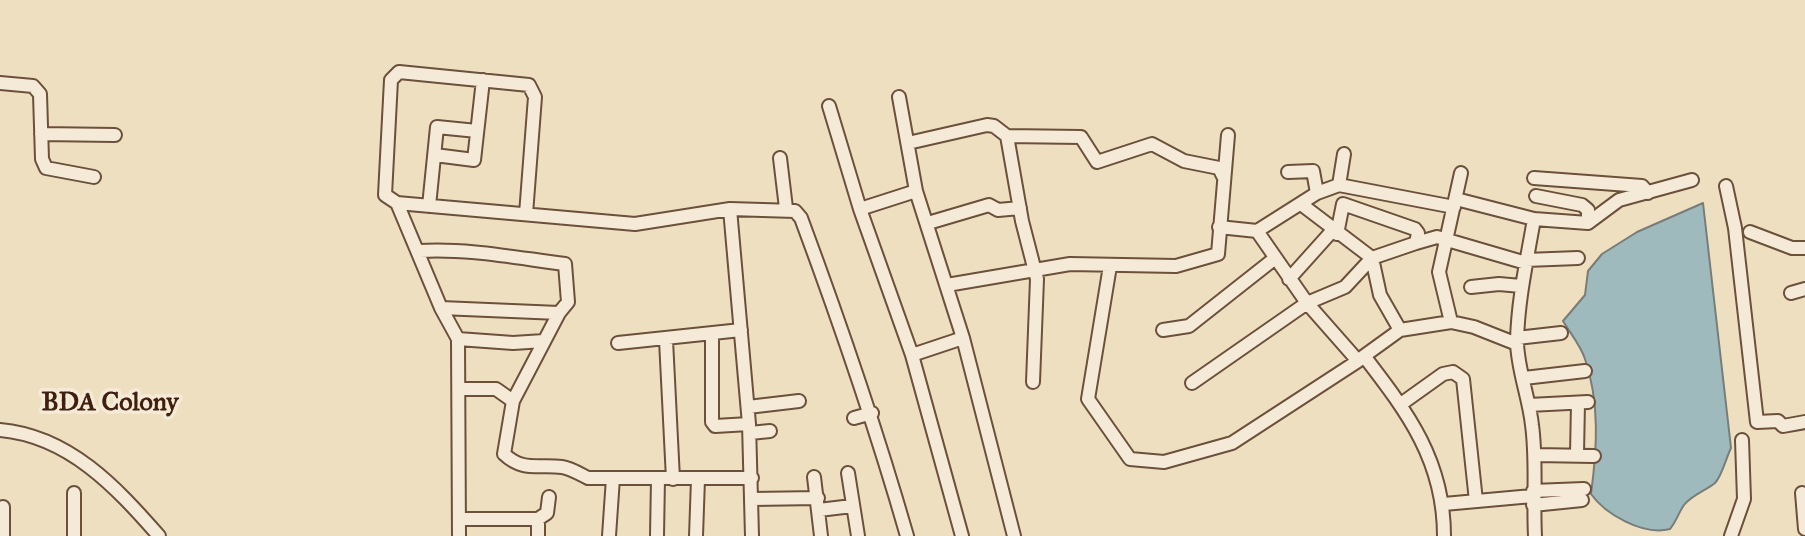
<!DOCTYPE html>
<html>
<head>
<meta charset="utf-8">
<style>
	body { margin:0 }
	canvas { display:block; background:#efdfc1 }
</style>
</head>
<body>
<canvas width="1805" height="536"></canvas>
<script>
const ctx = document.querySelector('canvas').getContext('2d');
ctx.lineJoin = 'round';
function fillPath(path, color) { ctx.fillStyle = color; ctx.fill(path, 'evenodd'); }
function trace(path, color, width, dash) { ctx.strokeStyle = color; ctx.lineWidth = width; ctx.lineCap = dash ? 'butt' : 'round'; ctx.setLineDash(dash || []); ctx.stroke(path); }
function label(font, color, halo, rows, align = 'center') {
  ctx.font = font + ' "IM FELL Great Primer",serif'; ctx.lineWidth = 7; ctx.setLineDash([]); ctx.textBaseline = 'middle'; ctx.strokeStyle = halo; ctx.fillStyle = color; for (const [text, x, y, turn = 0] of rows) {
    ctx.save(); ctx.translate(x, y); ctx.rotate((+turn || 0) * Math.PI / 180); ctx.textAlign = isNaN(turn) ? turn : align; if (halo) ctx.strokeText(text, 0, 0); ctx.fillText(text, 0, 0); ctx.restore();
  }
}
const water = new Path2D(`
	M1703,203L1731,448C1726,458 1722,476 1715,483C1705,491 1692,495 1684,505C1679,512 1676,522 1670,529C1643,536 1605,514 1591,494C1597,449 1600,403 1585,359C1581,346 1570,333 1563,321L1585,295L1588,271L1602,254L1637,232Z`);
fillPath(water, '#9fbabd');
trace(water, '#797c77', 2);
const minor = new Path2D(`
	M0,83L33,86L40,94L42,159L46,168L94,177
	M899,97L916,191L963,338L1014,536
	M829,106L860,209L912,355L962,536
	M41,134L115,135
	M1007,136L1022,221L1037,279L1033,382
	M908,143L987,125L994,126L1007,136L1081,137L1097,162L1152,144L1184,161L1219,168L1223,176
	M435,155L474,160L483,80
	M780,158L786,208
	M1288,172L1313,171L1317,193
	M1534,178L1642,186L1648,193
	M1339,185L1344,154
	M1726,186L1735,228L1757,422L1778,421L1783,426L1805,422
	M1536,196L1582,205L1588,210V223
	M1456,199L1534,219L1588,223L1619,200L1692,180
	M397,203L441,308L458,339L459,536
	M1301,204L1372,258L1380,295L1400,330
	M429,206L437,127L477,131
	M730,209L749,424L752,536
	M860,209L916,191
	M526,214L535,97L529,85L399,72L391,80L385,195L397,203L635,224L730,209L795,211L801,218C840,323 876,428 907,536
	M1534,219C1527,260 1518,299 1517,341C1517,368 1529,397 1532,425C1537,462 1533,498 1535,536
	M928,223L989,205L998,210L1020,208
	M1219,227L1257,231L1317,193L1339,185L1454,207
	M1257,231L1307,303L1358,361L1364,356C1408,413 1444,461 1444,536
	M1750,232L1792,248H1805
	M1416,243L1437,237L1526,263
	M419,251C467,248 517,258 565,264L568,302L559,313L513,401L504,454C523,472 538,464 562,467C570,468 580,474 588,478H752
	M1526,260L1578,258
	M1110,266L1088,399L1130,459L1164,462L1232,443L1358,361
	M1289,279L1333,230
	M947,285L1070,264L1176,266L1218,254L1228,135
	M1471,287L1499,284L1521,286
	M1791,293L1805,289
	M441,308L559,313
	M1451,322L1439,272L1461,173
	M1163,330L1189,326L1274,259
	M712,334V422L715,426L749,424
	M1517,338L1561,333
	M458,339L513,343L544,341
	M666,340L673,479
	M618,343L741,330
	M912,355L963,338
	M1364,356L1400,330L1451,322L1474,327L1517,344
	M1524,378L1585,371
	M1192,383L1307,303L1345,287L1372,258L1416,243L1418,233L1415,229L1343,204L1337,234
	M459,389H496L513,401
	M1401,404L1443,374L1453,372L1463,379L1476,501
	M1529,405L1588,402
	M748,407L799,401
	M854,418L872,413
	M0,430C69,436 116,487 159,536
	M750,433L770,431
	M1577,454L1578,403
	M1535,455L1594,456
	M848,473L858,536
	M814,477L821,536
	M1533,491L1584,489
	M1802,493L1805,529
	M752,499L818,498
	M1444,504L1532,496
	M1533,505L1582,500
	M819,510L852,506
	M460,519H538
	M3,536V507
	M74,536V493
	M538,536V519L547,513L549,497
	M609,536L613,478
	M657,536L658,478
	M696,536L698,479
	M1731,536L1744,499L1742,440`);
trace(minor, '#6b503b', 16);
trace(minor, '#f5ead7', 12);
label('bold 26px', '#3f200e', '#f5ead7', [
	["BDA Colony",110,404]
]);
</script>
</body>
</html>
